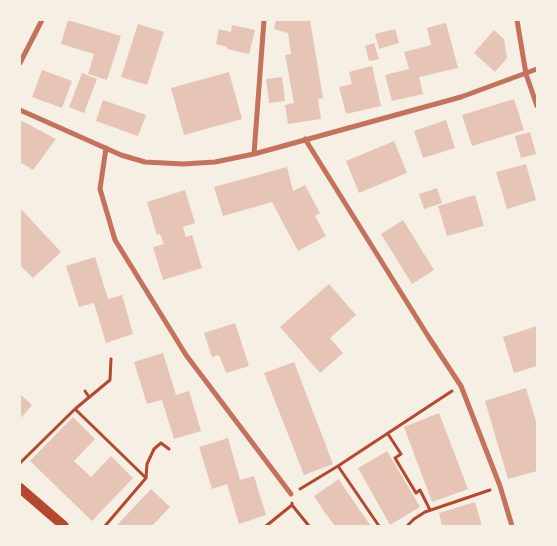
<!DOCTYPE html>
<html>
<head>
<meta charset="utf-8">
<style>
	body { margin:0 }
	#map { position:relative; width:557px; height:546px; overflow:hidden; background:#f6efe4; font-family:"Fira Sans",sans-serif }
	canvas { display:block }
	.frame { position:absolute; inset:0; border:21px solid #f6efe4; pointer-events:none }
</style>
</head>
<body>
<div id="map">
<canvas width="557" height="546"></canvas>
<div class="frame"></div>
</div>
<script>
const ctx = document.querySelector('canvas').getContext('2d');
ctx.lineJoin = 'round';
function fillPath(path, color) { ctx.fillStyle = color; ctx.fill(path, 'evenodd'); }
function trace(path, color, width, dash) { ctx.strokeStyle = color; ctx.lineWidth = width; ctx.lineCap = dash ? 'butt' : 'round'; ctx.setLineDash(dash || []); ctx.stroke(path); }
fillPath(new Path2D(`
	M68,20L121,36L107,80L88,74L94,54L61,44Z
	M276,20H310L323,98L318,99L321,119L288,124L285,105L294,103L285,55L291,54L288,33L274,29Z
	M446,23L458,68L419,77L423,94L392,101L385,75L409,69L404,52L431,45L427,28Z
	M138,24L164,32L147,85L121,77Z
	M232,25L255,30L249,54L227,49V47L216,44L219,29L231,32Z
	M395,29L399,43L379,49L375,34Z
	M494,30L504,39L507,58L495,72L474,53Z
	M374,43L379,59L369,61L365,46Z
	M372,66L381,106L346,114L339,87L352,84L349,72Z
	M42,70L72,81L62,108L32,97Z
	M229,72L242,119L184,135L171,88Z
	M82,73L97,79L84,113L69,107Z
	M282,77L285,101L269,103L266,79Z
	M514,99L524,130L472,146L462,115Z
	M103,100L146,115L138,136L96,121Z
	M20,120L56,139L33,170L20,162Z
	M446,120L455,148L423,158L414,131Z
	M530,132L536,154L521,158L515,136Z
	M394,141L407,173L359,193L346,161Z
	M526,164L536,200L507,209L496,172Z
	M287,167L293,191L305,185L320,213L315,216L326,236L298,251L272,202L223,216L214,187Z
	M437,188L442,203L424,209L419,194Z
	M185,190L195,223L183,227L186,237L192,235L202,268L163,280L153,247L164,244L160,234L157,235L147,202Z
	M475,195L484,226L447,236L438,206Z
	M20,208L61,252L33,278L20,265Z
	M403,220L434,270L412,284L381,234Z
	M95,257L108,299L122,295L133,334L106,343L94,303L79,307L66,266Z
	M329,284L356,315L330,338L343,353L320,373L280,327Z
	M235,323L249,366L226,373L219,355L212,357L204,333Z
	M537,326V366L514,373L503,337Z
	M163,353L176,395L189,391L201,431L174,439L162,400L147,404L134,362Z
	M294,362L333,464L304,475L264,373Z
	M526,388L537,425V471L508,479L485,401Z
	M20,394L32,405L20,419Z
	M439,413L468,489L432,502L404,427Z
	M73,417L95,439L74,461L91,477L111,456L133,478L92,521L30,461Z
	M228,438L240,480L254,476L266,515L239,524L227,484L212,489L199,447Z
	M387,451L420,507L390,525L358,468Z
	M339,479L343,486L371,526H335L323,510L314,496Z
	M151,489L170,507L152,526H116Z
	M475,502L482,526H442L439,513Z`), '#e6c5b7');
trace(new Path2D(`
	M85,391L89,397
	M75,409L110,380L111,359
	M388,434L401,454L395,458L416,493L420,490L430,510
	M20,463L75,409L146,478
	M338,466L379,526
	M300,489L338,466L452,391
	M292,503V505L309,526
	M105,526L146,478L147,464L154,449L161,443L169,449
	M266,526L292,505
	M407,526L414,519L425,512L490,490`), '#b5482f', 3);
trace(new Path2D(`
	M517,20L526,74L537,106
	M20,63L42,20
	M20,110L121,155L145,162L183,164L215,162L254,154L461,97L537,69
	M305,139L428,336L461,386L500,486L512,526
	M106,148L100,189L115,240L186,355L291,494
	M254,154L264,20`), '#c5725c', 5);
trace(new Path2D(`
	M20,488L64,526`), '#b5482f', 10);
</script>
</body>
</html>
